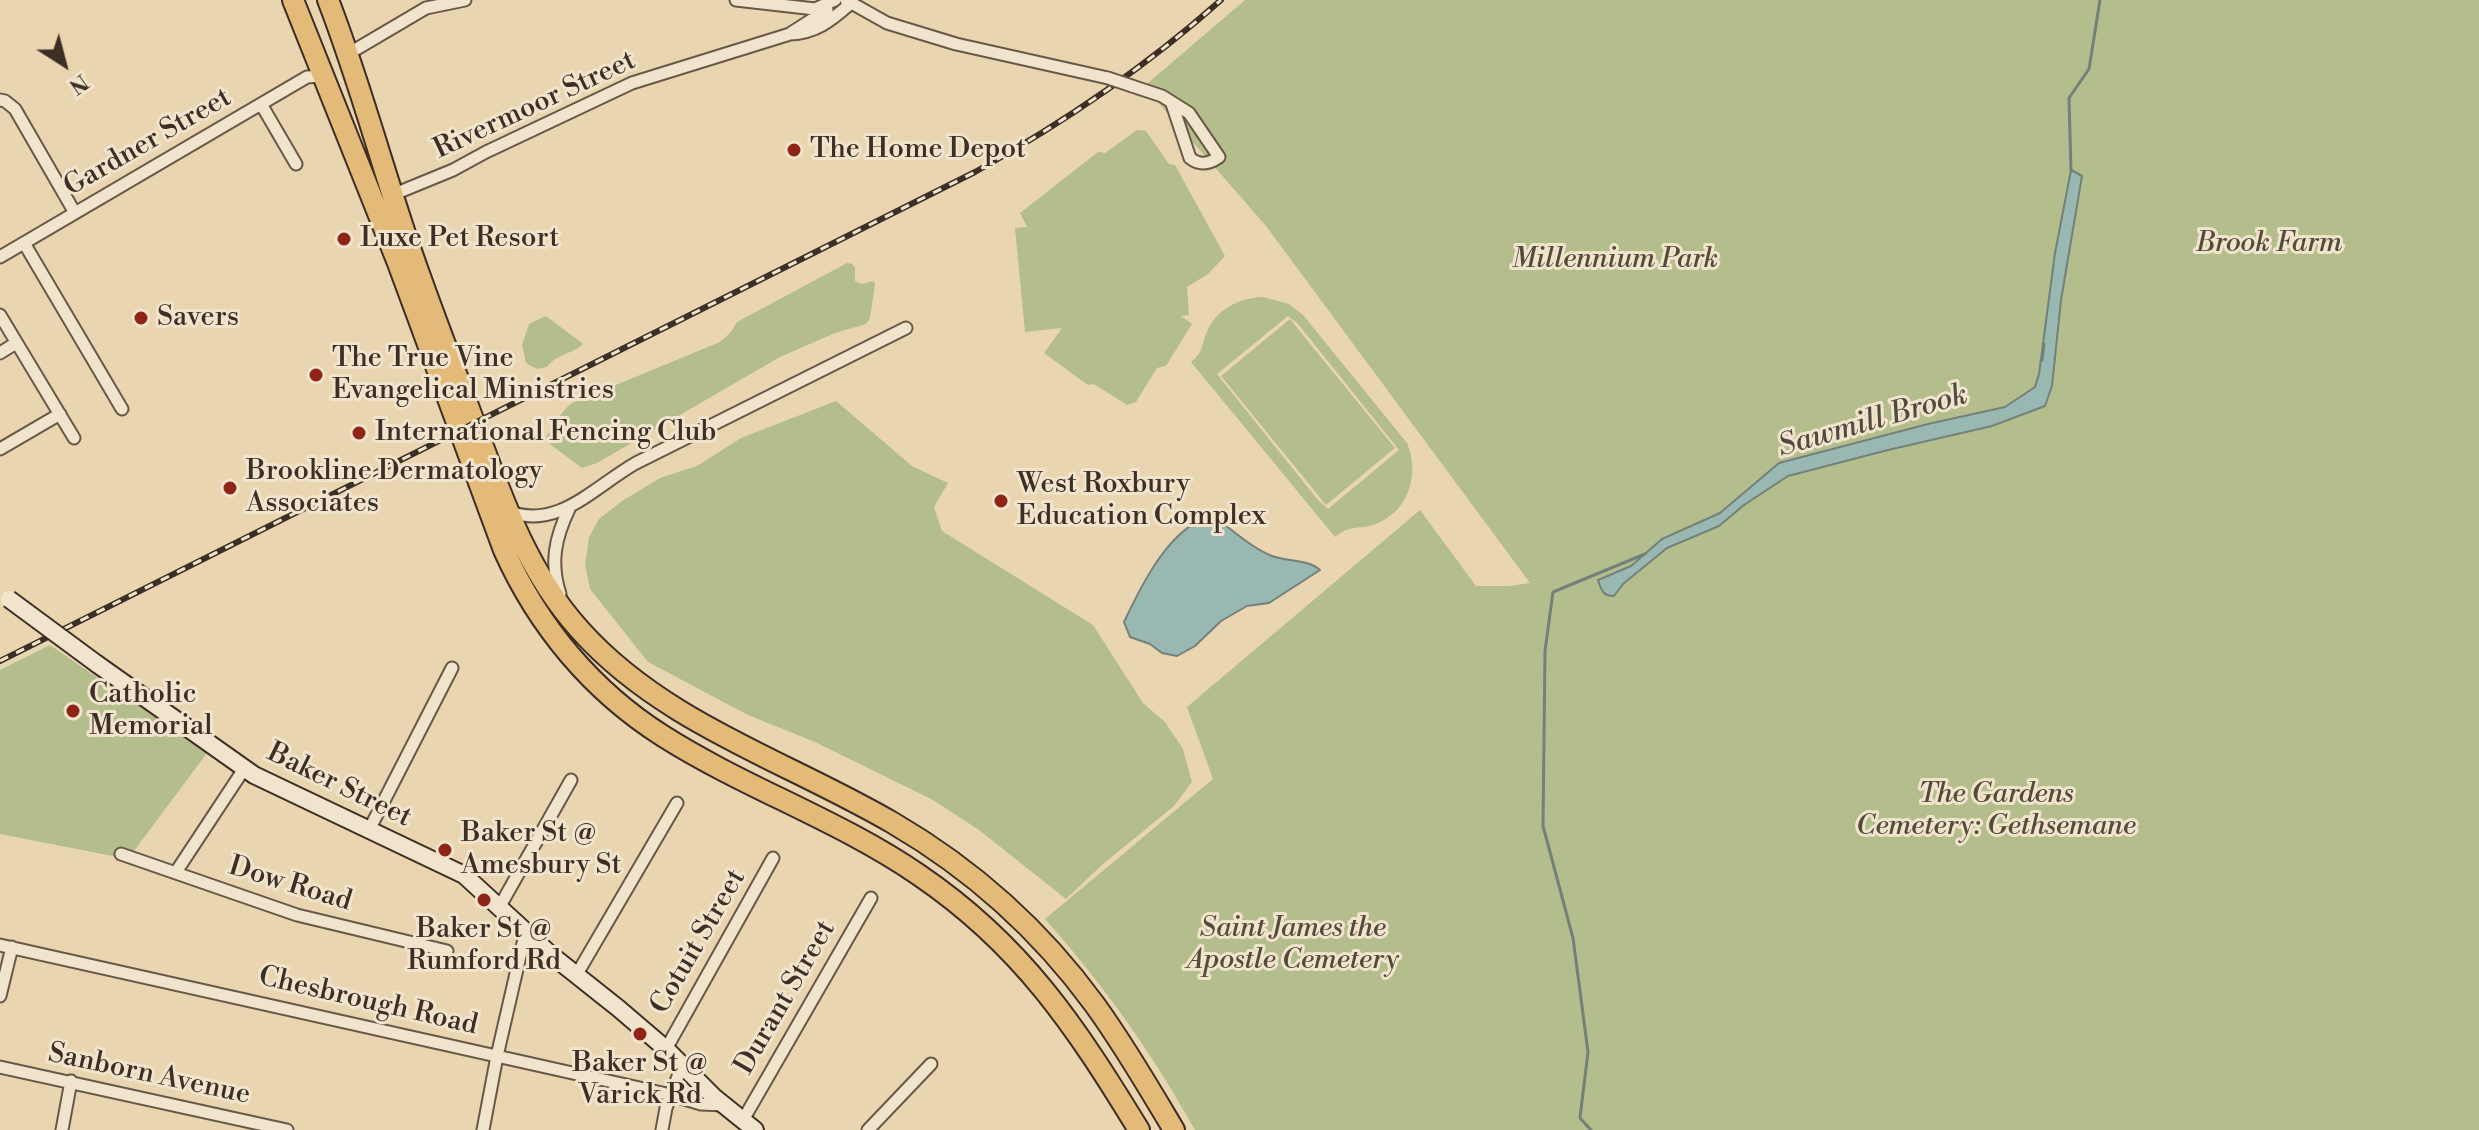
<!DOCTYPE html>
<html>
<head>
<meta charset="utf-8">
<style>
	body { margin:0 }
	#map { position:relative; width:2479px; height:1130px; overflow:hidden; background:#e9d5b0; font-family:"Libre Bodoni",serif }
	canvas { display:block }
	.north { position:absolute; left:24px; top:24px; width:80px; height:80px; -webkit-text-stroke:6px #f1e4cc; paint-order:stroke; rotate:144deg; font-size:22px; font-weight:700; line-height:32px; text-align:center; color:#3d2e26 }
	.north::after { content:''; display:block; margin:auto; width:28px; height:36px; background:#3d2e26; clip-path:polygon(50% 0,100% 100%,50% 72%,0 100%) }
</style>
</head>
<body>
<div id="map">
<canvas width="2479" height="1130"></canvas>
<div class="north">N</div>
</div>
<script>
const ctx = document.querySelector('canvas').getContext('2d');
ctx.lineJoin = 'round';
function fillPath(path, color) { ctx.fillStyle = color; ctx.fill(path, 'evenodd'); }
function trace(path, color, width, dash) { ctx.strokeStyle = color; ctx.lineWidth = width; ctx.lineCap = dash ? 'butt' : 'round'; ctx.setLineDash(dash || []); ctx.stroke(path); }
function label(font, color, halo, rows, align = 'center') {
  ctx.font = font + ' "Libre Bodoni",serif'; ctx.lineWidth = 6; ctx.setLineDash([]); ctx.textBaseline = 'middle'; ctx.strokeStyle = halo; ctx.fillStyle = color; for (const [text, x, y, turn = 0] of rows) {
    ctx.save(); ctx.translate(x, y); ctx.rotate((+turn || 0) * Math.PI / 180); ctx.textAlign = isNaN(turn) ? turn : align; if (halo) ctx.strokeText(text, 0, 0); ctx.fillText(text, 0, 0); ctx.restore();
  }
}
fillPath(new Path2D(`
	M1245,0H2479V1130H1195C1152,1053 1104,985 1045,919L1213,779L1187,707L1420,510L1476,586H1510L1530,583L1266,226L1157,101L1134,95Z
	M1137,130L1146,131L1169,164L1175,165L1225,256L1208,274L1187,287L1189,315L1181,316L1192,324L1166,366L1157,368L1136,402L1127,405L1094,384L1088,385L1044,353L1062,328L1025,332L1015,228L1027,227L1020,213L1098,152L1105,153Z
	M847,263L852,264L855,268V281L862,284L873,281L875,284L870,318L866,324L835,333L780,357L597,463L582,468L551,445L545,438C555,425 559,413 572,403L720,342L731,332L737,322Z
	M1263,297L1289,304L1303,315L1407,443C1420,474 1409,511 1376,524C1359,530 1351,524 1335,537L1191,362C1204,351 1200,349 1206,334C1215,310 1238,298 1263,297ZM1288,316L1298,324L1399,450L1328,509L1318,500L1217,374Z
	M546,316L583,344C573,354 556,354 547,367L537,369L526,363L522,345L529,324Z
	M1290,319L1395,448L1326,505L1221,376Z
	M836,401L912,466L948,483L934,507L942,531L1093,625L1143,703L1165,722L1183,749L1192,782L1174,806L1103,864L1066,899L979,830L933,800L815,742L748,715L648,662L590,589L585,565L589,537L599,519L622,501L660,478L697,466L741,438Z
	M50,645L207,753L128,859L0,834V670Z`), '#b4be8d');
const water = new Path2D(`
	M2071,170L2082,176L2061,300L2052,386L2045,406L1992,426L1888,450L1788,476L1744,505L1719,526L1667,548L1623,584L1614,596C1603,596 1601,590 1598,580L1631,566L1662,539L1720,513L1779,463L1928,424L2005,407L2035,387L2039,374L2055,253Z
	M1214,517C1233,530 1250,547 1272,556C1288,562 1308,559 1320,570L1269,603L1247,606L1221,621L1195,646L1177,656L1162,653L1150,644L1130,637L1124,622C1140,588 1172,521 1214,517Z`);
fillPath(water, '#99b8b2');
trace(water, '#74817a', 2);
trace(new Path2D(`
	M2071,171L2069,98L2089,69L2100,0
	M2042,360L2044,344
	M1591,1130L1580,1118L1588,1052L1573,938L1543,826L1545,651L1553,592L1645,554`), '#74817a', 3);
const street = new Path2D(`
	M736,0L815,9L835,0
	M846,0L887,23L956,44L1108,78
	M791,33L827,10
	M348,54L426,8L465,0
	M1132,86L1162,96L1189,113L1219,157C1209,164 1200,166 1190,158L1172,104
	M0,100L5,101L15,109L75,213
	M261,104L296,164
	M392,195L453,170L486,152L632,83L790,34C816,33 832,20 850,4
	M24,243L122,409
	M0,257L307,77L322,76
	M0,315L74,438
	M0,353L16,343
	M0,449L60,414
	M508,511C558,531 595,486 636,463L906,328
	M560,594C550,563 555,538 569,509
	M369,830L452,668
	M121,854L297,915L447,951
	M176,872L244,769
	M500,906L571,780
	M0,945L671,1095L701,1104L724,1105
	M577,974L677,803
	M0,996L12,947
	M666,1049L773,858
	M0,1067L287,1130
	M743,1120L871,898
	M62,1130L71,1081
	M483,1130L497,1056L526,930
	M662,1130L666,1108L682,1066
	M868,1130L931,1064`);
const secondary = new Path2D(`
	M97,664L254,775L464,875L550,954L618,1008L666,1049L714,1097L755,1130`);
const highway = new Path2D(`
	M293,0L398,263L504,550C538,626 592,691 663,736C745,788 839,820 919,875C1022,945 1076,1027 1139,1130
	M328,0C356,72 376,145 400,218C420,281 445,343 468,406C498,485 522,566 580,630C663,723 787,761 893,823C972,869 1041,931 1095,1005C1124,1045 1149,1088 1174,1130`);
trace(street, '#685848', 15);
trace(secondary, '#3d2e26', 20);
trace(highway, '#3d2e26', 24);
trace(street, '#f1e4cc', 11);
trace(secondary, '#f1e4cc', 16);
trace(highway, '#e4ba78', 20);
const rail = new Path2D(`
	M0,661L975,172C1063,123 1146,67 1221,0`);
trace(rail, '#3d2e26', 6);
trace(rail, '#f1e4cc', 3, [9]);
const streetBridge = new Path2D(`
	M1108,78L1132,86`);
const secondaryBridge = new Path2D(`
	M9,599L97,664`);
trace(streetBridge, '#685848', 15, []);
trace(secondaryBridge, '#3d2e26', 20, []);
trace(streetBridge, '#f1e4cc', 11);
trace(secondaryBridge, '#f1e4cc', 16);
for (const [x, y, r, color] of [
	[794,150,8,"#8f2418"],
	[344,239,8,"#8f2418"],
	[141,318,8,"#8f2418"],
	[316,375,8,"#8f2418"],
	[359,433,8,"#8f2418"],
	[230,488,8,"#8f2418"],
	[1001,501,8,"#8f2418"],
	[73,711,8,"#8f2418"],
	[445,850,8,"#8f2418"],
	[484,900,8,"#8f2418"],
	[640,1034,8,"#8f2418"]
]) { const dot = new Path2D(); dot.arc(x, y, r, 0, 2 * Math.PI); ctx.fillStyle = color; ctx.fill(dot); trace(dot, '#f1e4cc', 3); }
label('28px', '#3d2e26', '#f1e4cc', [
	["Rivermoor Street",535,106,-25],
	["Gardner Street",148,143,-30],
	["Baker Street",339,786,26],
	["Dow Road",290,885,17],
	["Cotuit Street",699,942,-60],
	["Durant Street",786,998,-60],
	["Chesbrough Road",368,1002,13],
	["Sanborn Avenue",149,1075,12]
]);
label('28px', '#3d2e26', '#f1e4cc', [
	["The Home Depot",810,150],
	["Luxe Pet Resort",360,239],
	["Savers",157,318],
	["The True Vine",332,359],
	["Evangelical Ministries",332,391],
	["International Fencing Club",375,433],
	["Brookline Dermatology",246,472],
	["Associates",246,504],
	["West Roxbury",1017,485],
	["Education Complex",1017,517],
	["Catholic",89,695],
	["Memorial",89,727],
	["Baker St @",461,834],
	["Amesbury St",461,866],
	["Baker St @",484,930,"center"],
	["Rumford Rd",484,962,"center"],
	["Baker St @",640,1064,"center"],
	["Varick Rd",640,1096,"center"]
], 'left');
label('italic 28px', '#554b3b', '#f1e4cc', [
	["Brook Farm",2269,244],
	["Millennium Park",1615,260],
	["The Gardens",1996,795],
	["Cemetery: Gethsemane",1996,827],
	["Saint James the",1293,929],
	["Apostle Cemetery",1293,961]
]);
label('italic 30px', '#4f4a42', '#f1e4cc', [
	["Sawmill Brook",1873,422,-16]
]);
</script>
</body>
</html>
